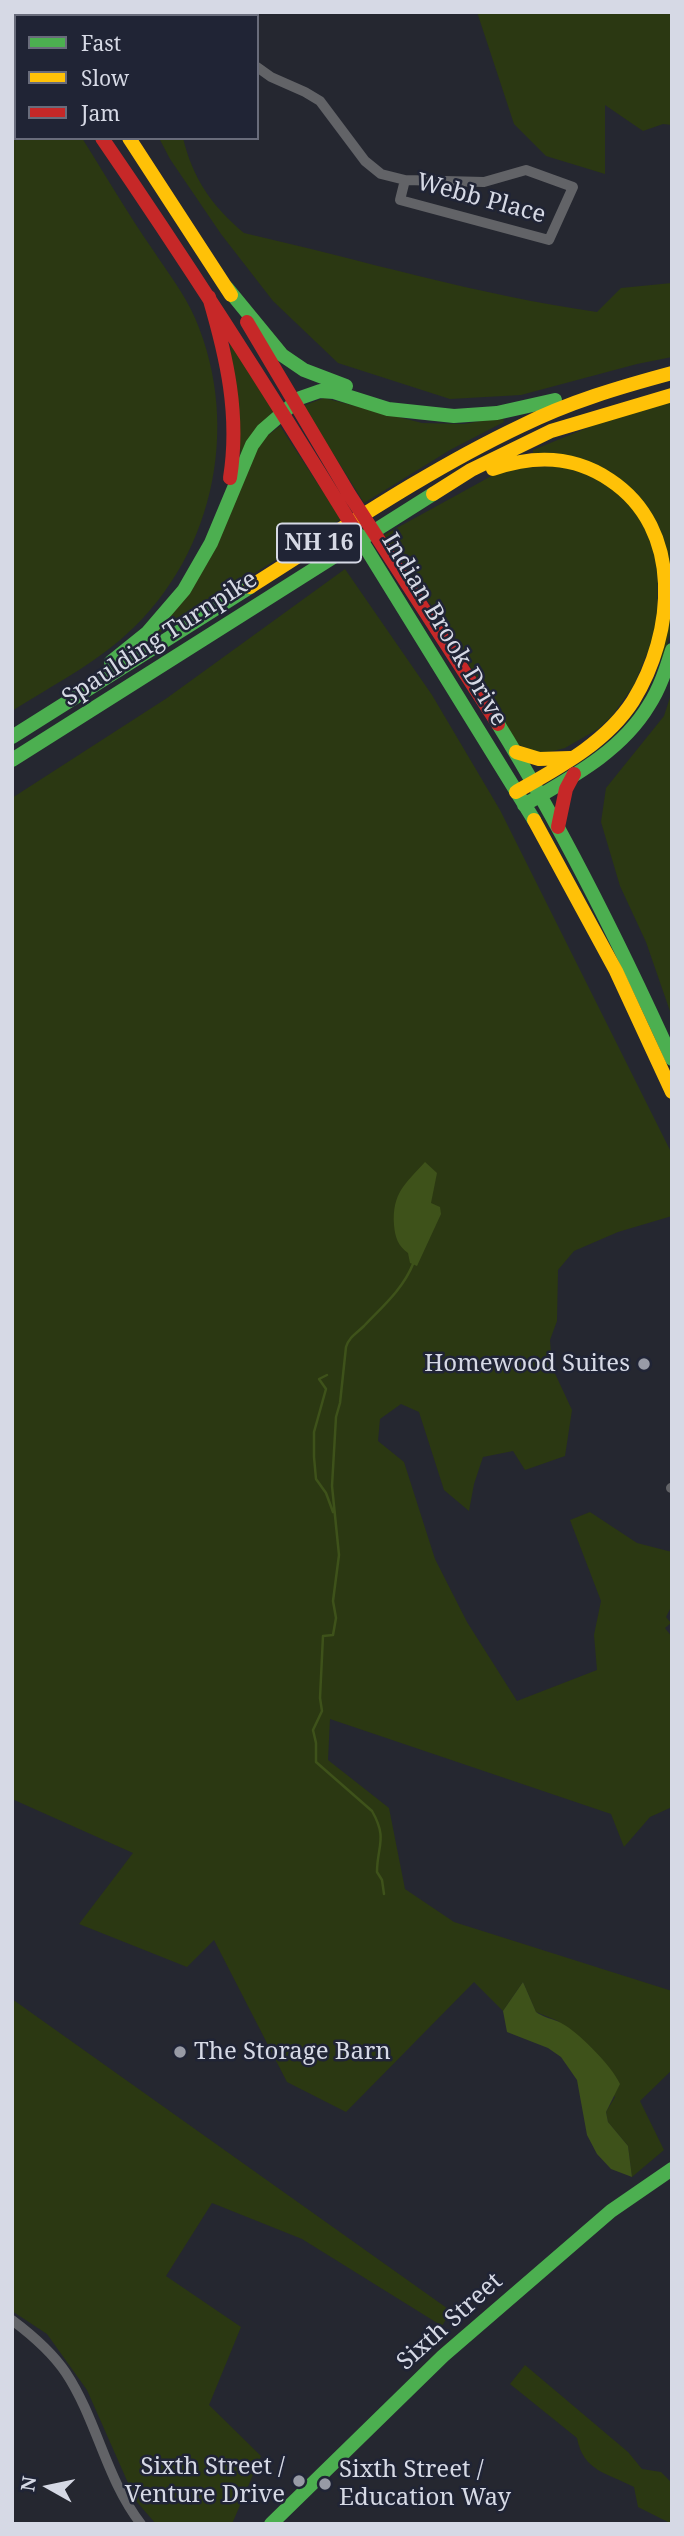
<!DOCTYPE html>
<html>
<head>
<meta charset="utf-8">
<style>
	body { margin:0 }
	#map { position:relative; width:684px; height:2536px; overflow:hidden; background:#252730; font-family:"Noto Serif",serif }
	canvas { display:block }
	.frame { position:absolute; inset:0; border:14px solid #d6d9e5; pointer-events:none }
	.legend { position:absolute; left:14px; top:14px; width:245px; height:126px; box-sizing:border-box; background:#202435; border:2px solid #696c7b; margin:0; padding:9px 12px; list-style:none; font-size:21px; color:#d6d9e5 }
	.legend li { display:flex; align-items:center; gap:14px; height:35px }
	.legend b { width:35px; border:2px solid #696c7b }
	.north { position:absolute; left:14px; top:2452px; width:70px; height:70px; -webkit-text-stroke:5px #202435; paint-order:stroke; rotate:279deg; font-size:19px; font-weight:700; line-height:28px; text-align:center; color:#d6d9e5 }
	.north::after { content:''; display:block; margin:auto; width:24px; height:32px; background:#d6d9e5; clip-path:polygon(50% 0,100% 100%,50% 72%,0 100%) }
</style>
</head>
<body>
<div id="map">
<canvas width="684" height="2536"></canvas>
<div class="frame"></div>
<ul class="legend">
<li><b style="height:9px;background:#4caf50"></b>Fast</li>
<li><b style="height:9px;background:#ffc107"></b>Slow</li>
<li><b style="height:9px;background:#c62828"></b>Jam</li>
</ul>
<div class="north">N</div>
</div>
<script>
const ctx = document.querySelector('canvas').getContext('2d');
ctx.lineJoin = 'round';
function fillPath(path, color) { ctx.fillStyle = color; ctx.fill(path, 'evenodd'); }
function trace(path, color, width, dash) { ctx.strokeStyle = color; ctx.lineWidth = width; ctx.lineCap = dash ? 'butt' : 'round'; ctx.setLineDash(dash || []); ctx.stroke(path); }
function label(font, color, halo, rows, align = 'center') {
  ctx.font = font + ' "Noto Serif",serif'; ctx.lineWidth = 5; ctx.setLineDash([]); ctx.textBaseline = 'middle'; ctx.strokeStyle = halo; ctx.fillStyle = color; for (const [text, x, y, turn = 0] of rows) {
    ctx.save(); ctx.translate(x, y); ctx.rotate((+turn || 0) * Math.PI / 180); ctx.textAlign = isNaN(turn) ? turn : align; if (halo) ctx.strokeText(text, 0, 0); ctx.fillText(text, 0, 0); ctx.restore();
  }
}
fillPath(new Path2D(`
	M477,12H672V125L663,124L643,131L605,105V174L546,156L514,124Z
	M12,41L16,45V138H82C106,176 128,214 153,250C168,273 184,293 195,318C243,429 212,563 119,641C87,668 48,688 12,711Z
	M159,138H183C193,179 212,206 244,233C362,260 477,295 597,312L621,288L672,283V357L637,364L521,395L450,399L338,363L273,301L221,234L170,159Z
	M230,344L274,411L241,459Z
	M324,398L422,423L464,424L503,417L504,422L450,450L364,503L303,406Z
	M672,402V627L665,652L623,722L670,598L633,491L533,453V450L609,419Z
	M280,426L341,519L154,636L259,442Z
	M577,466L630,499L658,552L657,629L634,685L612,716L598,729L565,748L541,754L519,745L516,741L440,618L384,535L506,468Z
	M345,569L432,695L500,810L672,1154V1216L618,1232L574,1251L558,1270L557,1321L550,1340L552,1367L572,1410L565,1456L525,1470L513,1451L483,1457L474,1484L469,1511L444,1490L419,1412L401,1404L380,1419L378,1441L404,1462L435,1559L467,1622L517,1701L597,1670L594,1635L601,1601L570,1520L590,1512L637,1543L672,1552V1605L666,1617L671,1623L665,1628L672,1637V1807L650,1817L624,1847L611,1814L330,1719L328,1760L389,1808L405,1889L454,1922L672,1991V2070L640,2101L664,2150L632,2177L628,2146L608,2122L606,2112L615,2097L558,2021L536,2012L523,1982L503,2011L474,1982L346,2112L287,2082L214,1940L187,1967L79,1924L133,1853L12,1799V798L167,698Z
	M672,691V1017L646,942L620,886L601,822L606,788L664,716Z
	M12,1999L451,2311L442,2326L302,2239L212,2203L166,2276L241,2327L209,2405L261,2456L232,2524H156L136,2501L87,2390L47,2334L12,2311Z
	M525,2365L628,2452L642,2469L661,2472L672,2483V2524L638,2507L634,2487C607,2473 583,2471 577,2438L510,2384Z`), '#2b3812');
fillPath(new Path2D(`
	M425,1162L437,1173L431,1203L440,1207L441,1214L417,1266L410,1263L408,1253C398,1246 395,1237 394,1225C392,1193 405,1184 425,1162Z
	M523,1982L536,2012C543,2017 549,2018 557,2021C575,2028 612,2066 620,2084L606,2112L608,2122L628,2146L632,2177L611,2169L597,2154L587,2135L577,2080L561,2057L548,2048L507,2032L503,2011Z`), '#3e521a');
trace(new Path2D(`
	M327,1375L319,1379L326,1389L314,1432V1457L316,1479L326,1493L333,1512
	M384,1894L382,1880L377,1872C377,1846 388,1839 372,1811L316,1762V1743L313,1730L322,1711L320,1698L323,1636L333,1635L336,1618L333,1601L339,1555L332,1486L336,1417L340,1403L346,1347C349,1337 357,1333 364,1326C382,1307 403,1289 413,1264`), '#3e521a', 2.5);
trace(new Path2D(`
	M218,12L220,16
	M257,67L271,77L305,92L320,101L365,161L381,174L405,180L484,182L526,170L573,187L549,240L400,200L405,180
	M671,1488H672
	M12,2320C32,2335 52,2352 66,2373C97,2420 106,2479 141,2524`), '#626367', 10);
trace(new Path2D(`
	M227,288L282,355L304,370L346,386
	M353,527L534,820
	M111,662L147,633L184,590L211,543L252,445L263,430L300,398L320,391L334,392L388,409L454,416L497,413L555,400
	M498,724C564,831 620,944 672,1059
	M12,737L250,587
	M12,760L433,494
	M524,805C570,778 621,752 649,705C660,688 666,669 672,650
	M271,2524L443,2356L611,2211L672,2169`), '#4caf50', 14);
trace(new Path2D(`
	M43,12L45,16
	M129,138L231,295
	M493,469C534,455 573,455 610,480C684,529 675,633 633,701C606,743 558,768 516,792
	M433,494L471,470L551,431L672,395
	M250,587C339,531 426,471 521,426C569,402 620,387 672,373
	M516,752L539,759L570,758
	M534,820L616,971L672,1092`), '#ffc107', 14);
trace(new Path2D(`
	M12,13L16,18
	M102,138C189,265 272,395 353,527
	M209,297C227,358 240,415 230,478
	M247,322L349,494L498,724
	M558,827L566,789L574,774`), '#c62828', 14);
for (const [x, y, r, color] of [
	[644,1364,7,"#989ba6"],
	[180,2052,7,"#989ba6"],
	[299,2481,7,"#989ba6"],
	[325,2484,7,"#989ba6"]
]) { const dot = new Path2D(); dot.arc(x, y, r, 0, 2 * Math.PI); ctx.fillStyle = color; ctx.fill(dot); trace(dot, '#202435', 2.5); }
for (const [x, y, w] of [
	[319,543,84]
]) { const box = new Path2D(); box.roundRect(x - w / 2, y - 19.5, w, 39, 5); ctx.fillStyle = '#202435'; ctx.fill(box); trace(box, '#d6d9e5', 2); }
label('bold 23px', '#d6d9e5', null, [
	["NH 16",319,543]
]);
label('24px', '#d6d9e5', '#202435', [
	["Webb Place",481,199,15],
	["Indian Brook Drive",444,630,59],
	["Spaulding Turnpike",160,639,-33],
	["Sixth Street",450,2322,-42]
]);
label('24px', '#d6d9e5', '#202435', [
	["Homewood Suites",630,1364],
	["The Storage Barn",194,2052,"left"],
	["Sixth Street /",285,2467],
	["Venture Drive",285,2495],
	["Sixth Street /",339,2470,"left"],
	["Education Way",339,2498,"left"]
], 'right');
</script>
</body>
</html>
